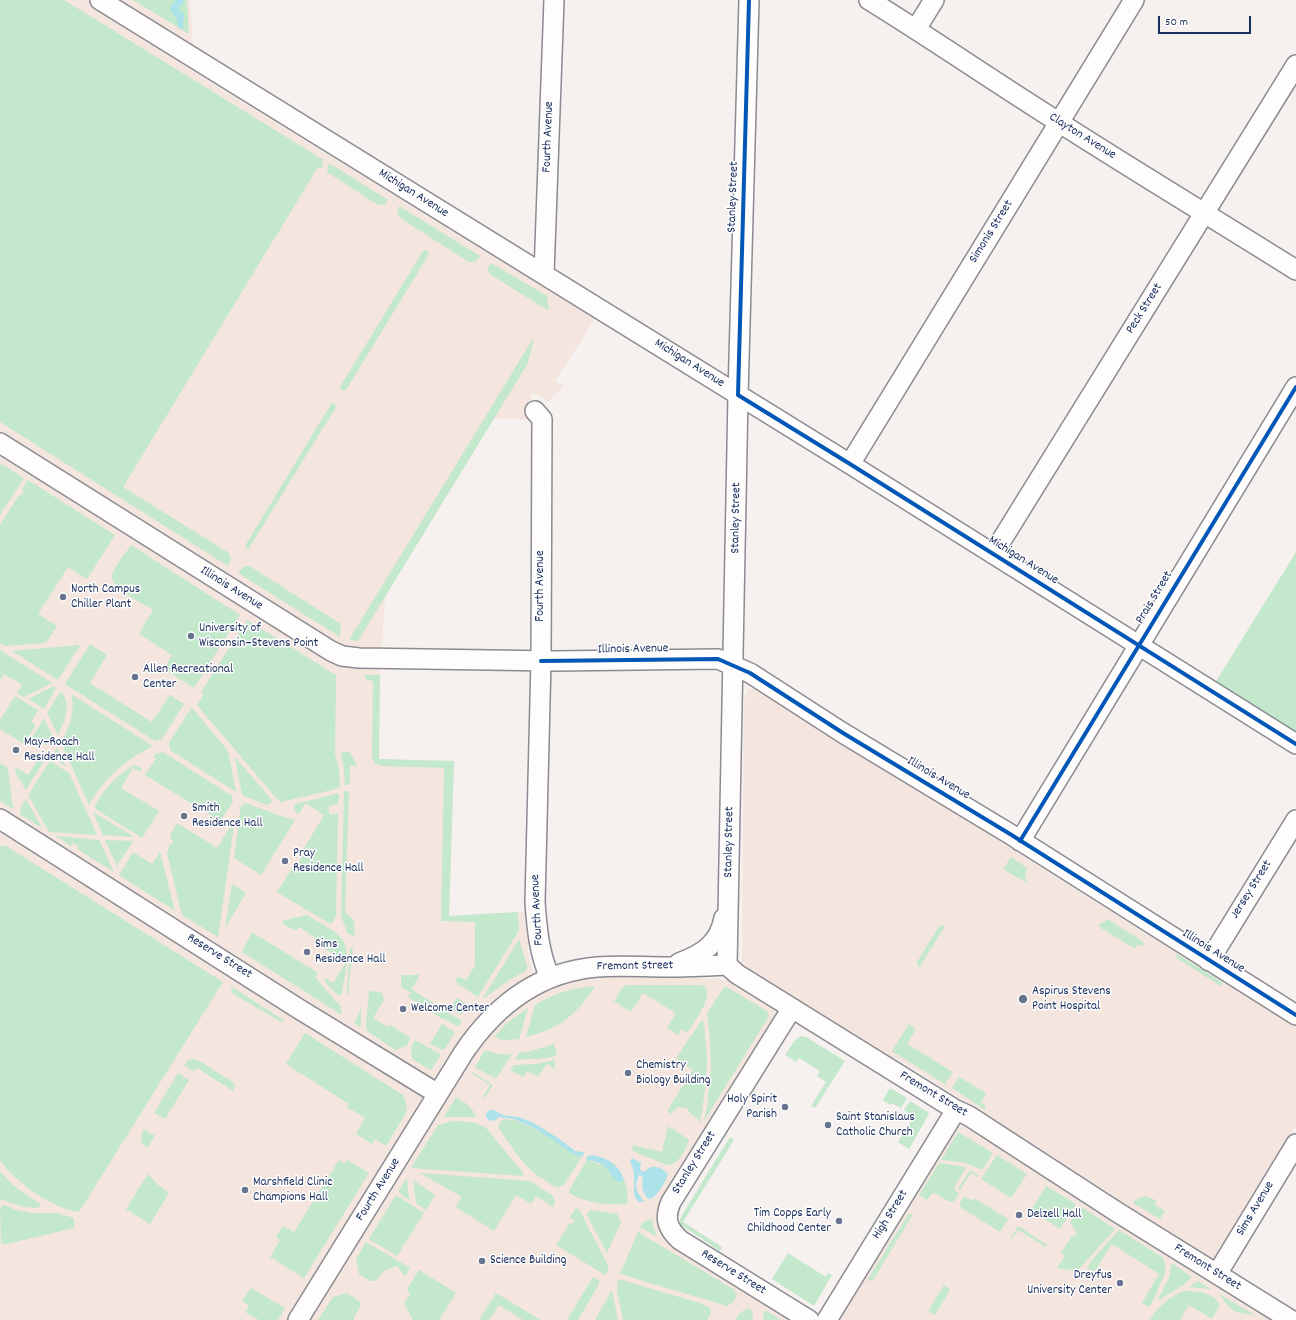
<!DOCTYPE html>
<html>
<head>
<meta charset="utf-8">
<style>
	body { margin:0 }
	#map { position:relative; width:1296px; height:1320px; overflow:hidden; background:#f6f0ee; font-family:Dekko,sans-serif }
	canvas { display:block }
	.scale { position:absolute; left:1158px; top:16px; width:93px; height:18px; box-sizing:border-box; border:2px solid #1b2f5e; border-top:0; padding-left:5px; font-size:12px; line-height:14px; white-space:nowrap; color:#1b2f5e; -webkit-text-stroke:3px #fff; paint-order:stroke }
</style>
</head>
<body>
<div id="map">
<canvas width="1296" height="1320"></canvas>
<div class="scale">50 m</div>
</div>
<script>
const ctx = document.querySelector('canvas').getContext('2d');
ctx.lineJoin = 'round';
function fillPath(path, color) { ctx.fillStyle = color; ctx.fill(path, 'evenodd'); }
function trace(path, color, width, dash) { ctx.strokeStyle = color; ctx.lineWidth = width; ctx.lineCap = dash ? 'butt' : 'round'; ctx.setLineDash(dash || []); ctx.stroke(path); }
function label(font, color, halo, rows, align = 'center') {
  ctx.font = font + ' Dekko,sans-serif'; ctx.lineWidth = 3; ctx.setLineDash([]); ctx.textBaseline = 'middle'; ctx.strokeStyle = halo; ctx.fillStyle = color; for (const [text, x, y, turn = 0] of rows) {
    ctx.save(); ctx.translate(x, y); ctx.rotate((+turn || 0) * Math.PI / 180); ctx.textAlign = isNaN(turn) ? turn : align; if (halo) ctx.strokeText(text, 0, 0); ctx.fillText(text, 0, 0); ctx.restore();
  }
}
fillPath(new Path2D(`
	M0,0H190L193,45L181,64L595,319L555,381L564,386L548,402L537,395L531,394L532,420L494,418L385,596L380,675L378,759L454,761L449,916L525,912L529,958L540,994L570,982L597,977H676L720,979L730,981L774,1008L775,1013L774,1018L771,1024L662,1199L657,1214L658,1223L661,1231L670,1244L793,1320H0Z
	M755,688H759L771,695L1076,890L1296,1027V1126L1214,1259H1209L1117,1201L1111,1194L1017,1134L899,1060L890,1058L748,969L742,961V954L744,701L747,691Z
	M958,1126H961L967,1128L1273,1320H837L955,1128Z`), '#f4e5de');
fillPath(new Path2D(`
	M0,0H64L322,159L323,164L321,168L318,167L123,487L229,553C232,558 231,561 228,566L0,422Z
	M133,0H187L189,34Z
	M329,163L388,200L385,204L378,205L327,172Z
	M399,206L480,256C477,261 475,262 469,262L400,218L397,212Z
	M426,250L428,252L429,254L346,390L343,391L341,390L340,387L423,251Z
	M491,263L547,296L549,311L491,275L488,272V268Z
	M534,337L528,363L358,641L349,640Z
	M333,403L335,404L336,407L249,548L247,549L245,546L331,404Z
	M0,463L24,478L0,515Z
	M28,480L115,535L87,579L68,567L38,614L57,626L46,643L6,646L0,643V525L19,495H22L24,492L22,489Z
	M131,545L240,615L194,688L164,669L172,655L139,634L153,610C144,604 109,587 112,575C115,565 126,553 131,545Z
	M1296,552V733L1215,683Z
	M247,566L251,567L341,624L340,637L238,573L243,567Z
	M247,620L336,675L335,754L339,769L340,788L281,802L276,798L197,705L204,694L201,692Z
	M90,644L107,655L90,683L152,722L170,695L184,704L162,739L155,741L65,684Z
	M80,645L58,680L12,651Z
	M0,650L52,683L24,697L17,693L22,685L4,674L0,680Z
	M364,675H380L379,759L454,761L449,916L518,912L519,930L478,997L458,984L456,981V978L458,977L466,980L475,966V922L441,921L444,768L382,766L374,763L372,756L373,681L367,680Z
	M54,686L56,688L44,709L28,699Z
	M61,691C72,705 65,721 58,735L47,713Z
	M71,694L153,746C126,759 103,779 89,805L61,742C69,728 76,710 71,694Z
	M15,696L38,710L31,722L36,725L24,744L0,729V720Z
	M191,708L194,710L228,751L236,792L170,750L169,743Z
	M44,718L55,742L54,744L51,742L46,745L32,738Z
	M57,747L66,767L52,757Z
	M163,752L232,796L233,802L220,821L145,775L156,759L153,757L155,754Z
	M341,752H350L357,766H350V784L345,785L343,763L341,756Z
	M41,755L46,758L26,790L16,774L15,769L17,768L28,775Z
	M235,757L272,800L270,804L267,805L242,795Z
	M50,761L69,773L97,835L49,832L28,795Z
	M0,764L4,765L8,769L13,809L0,801Z
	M135,765L142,769L140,772L133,768L121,788L159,811L142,838L94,808C102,791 118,773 135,765Z
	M344,791H349L345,912L354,920L355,936L348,934L341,916Z
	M339,793L338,804L329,806V814H338L336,916L333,922L330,924L277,892L291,870L294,871L305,852L303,850L324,815L306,803L298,815L295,810L294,806L296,804Z
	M26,799L42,828L21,815C18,809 23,804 26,799Z
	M246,803L278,815L295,820L261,875L234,858L241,806Z
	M93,812L134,837L103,835Z
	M227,822L234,826L218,937L182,915L167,853L169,846L173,843L170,835L177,823L217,848L230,827L226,825Z
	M56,836L99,840L114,872L77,849L78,846L73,843L71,846Z
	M105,840L133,841L117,866Z
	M0,846H6L223,982L79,1212C49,1207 19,1184 0,1161Z
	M133,852L152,864L160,852L175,911L119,875Z
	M1011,857L1027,868L1025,876L1027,883L1003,869Z
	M232,884L246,893L225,928Z
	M307,915C317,922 333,929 341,938C353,950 344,978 342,992L341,995H337L324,981L326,978L333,983L346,962L314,942L316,938L299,927L296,931L282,923L284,920Z
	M1107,919L1144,942L1142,946L1137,945L1135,949L1101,928L1098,925L1104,922Z
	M941,925L945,926L919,968L917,964V962L938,928Z
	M252,932L318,973L315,977L341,1007L342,1015L242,952Z
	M519,939L527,966L526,971L509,980L483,999V998Z
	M350,948H353L348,994H346L347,988Z
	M1177,954L1223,983L1221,986L1175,957Z
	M401,975H420L411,989L462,1021L458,1027L445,1019L444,1020L408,997L411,993L401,987Z
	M626,985H702L706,987C712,1000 694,1022 687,1033L682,1029L678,1035L667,1028L676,1013L643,993L631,1012L614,1001L621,990Z
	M595,986C575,1016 561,1028 526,1037L535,1005C554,993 573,988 595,986Z
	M725,986L767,1011L769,1016L704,1121L707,1107L711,1069L710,1039L707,1013Z
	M232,987L285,1021L281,1022L232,993L231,989Z
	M369,991L382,992L384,1000L373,1018L388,1027L390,1025L411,1038L406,1046L395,1050L367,1031L366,1025Z
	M457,998L472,1007L468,1012L464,1010L461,1015L450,1008Z
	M361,1005V1025L360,1027L354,1023L359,1014Z
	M528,1008L519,1039L503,1040L494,1037L507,1023Z
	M703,1020L704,1023L707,1058L705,1091L700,1123L697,1118L691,1114L687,1108L679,1107L673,1111L672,1114L667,1111L693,1070L676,1059L691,1035H692L701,1021Z
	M442,1024L455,1032L445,1049L443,1050L430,1044Z
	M909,1024L916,1029L907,1044L953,1072L945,1084L892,1051Z
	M305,1033L403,1095L405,1100L407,1111L386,1146L375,1139L372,1144L356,1134L365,1118L347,1107L349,1104L286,1064Z
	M801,1036L806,1037L845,1061L815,1108L811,1106L826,1082L817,1076L820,1071L799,1058L796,1062L785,1055L795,1040Z
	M415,1040L440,1054V1056L431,1070H430L412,1059L411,1048Z
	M554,1044L557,1055C543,1061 529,1058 514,1060L519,1053L531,1051Z
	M485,1050C494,1054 502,1055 512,1054L496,1079L475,1067Z
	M193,1059L198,1060L234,1083L235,1086L233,1091L197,1068L194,1071L184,1066L187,1061Z
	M555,1060V1069L547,1064L538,1077L527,1071L523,1077L510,1070L514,1065L536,1064Z
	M472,1072L493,1085L485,1098L483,1096L490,1085L471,1073Z
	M178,1073L189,1080L165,1119L154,1113Z
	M959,1077L986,1093L981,1102L986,1106L985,1110L952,1088Z
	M890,1088L907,1098L901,1108L891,1103L890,1105L883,1100Z
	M456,1097C464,1101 472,1108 476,1115L475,1117H444Z
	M910,1101L928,1112L929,1114L909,1149L898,1142L913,1118L912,1116L904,1110Z
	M505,1119C520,1120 532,1128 544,1135C548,1138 552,1138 555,1141C564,1147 570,1154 582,1156L566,1182C562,1186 560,1188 555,1187L534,1173L526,1165L515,1152L498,1127L500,1122Z
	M453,1121H460L476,1123L486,1128L524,1174L523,1176L411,1168L438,1125Z
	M668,1126L688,1139L689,1141C685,1150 678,1166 667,1165L633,1151L632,1145L662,1152Z
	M144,1129L155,1136L147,1148C140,1143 140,1136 144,1129Z
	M958,1132L993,1153L983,1169H980L962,1162L941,1160Z
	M730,1137L734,1140L683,1222L722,1247L720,1251L681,1225L680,1220L682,1215Z
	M997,1155L1027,1174L1011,1198L981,1179Z
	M339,1160L345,1164L347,1160L369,1173L304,1278L270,1257L280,1240L276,1237L283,1226L294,1232Z
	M587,1160L604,1166L620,1182L624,1180C627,1188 628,1195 627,1204C608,1205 585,1203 569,1193L570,1189Z
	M939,1163L960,1166L966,1168L954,1187L955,1190L959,1194L954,1201L950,1202L935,1193L931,1194L927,1200L919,1195Z
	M970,1170L979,1175L978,1177L971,1173L960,1190L958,1189Z
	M0,1171L13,1185L40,1204V1207C28,1210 11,1203 0,1199Z
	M420,1173L530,1181L552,1195L555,1201L553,1207L536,1196L531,1204L516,1195L494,1231L456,1207L462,1197Z
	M148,1174L158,1185L169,1193L150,1224L126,1209Z
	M407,1177L409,1200L398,1192Z
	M413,1180L435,1195L426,1210L416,1203Z
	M1046,1186L1076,1204L1060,1229L1031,1210Z
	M396,1195L424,1213L397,1256L369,1239Z
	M964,1196L972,1201L974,1198L1008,1219L1000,1232L960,1207V1203Z
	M1146,1196L1151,1198L1157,1201L1155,1205L1165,1211L1160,1219L1133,1203L1136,1199Z
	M4,1205L16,1210L31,1213H57L74,1218V1228L7,1244L1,1243L0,1208Z
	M1080,1206L1115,1229L1079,1269L1070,1270L1057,1268L1065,1256L1061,1253L1072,1236L1074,1237L1077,1233L1070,1222Z
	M576,1208L579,1209L609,1268L605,1275L556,1245L570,1223L573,1224L575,1221L570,1217Z
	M591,1210L617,1214L621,1222L607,1253L587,1215V1213Z
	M909,1213L912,1215V1216L873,1280L870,1281L868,1279Z
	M652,1219L654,1229L657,1236H656L640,1227L644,1221Z
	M1018,1226L1047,1245L1046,1247L1018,1230L1012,1239L1011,1238Z
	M1119,1230L1162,1257C1166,1263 1166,1269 1164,1276L1150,1307L1142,1303L1159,1274L1112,1244L1094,1272L1087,1268L1092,1260Z
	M638,1232L733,1289L737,1294C736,1299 732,1304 727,1306L620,1274Z
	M366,1242L410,1268L405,1277L397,1266L383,1271L376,1281H371L359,1274L356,1259Z
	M788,1253L826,1277L828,1273L832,1275L814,1306L772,1279Z
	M1173,1264L1192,1277L1185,1284L1157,1301L1169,1278L1171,1265Z
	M419,1270L456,1293L439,1320H413L404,1303L410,1294L407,1289Z
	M593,1277L599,1281V1284L578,1320H567Z
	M618,1280H622L703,1304L710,1308L711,1312L707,1320H623L617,1290Z
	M1198,1281L1211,1289L1189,1287Z
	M944,1285L950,1290L935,1315L928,1311Z
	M251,1288L285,1308L278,1320H259L245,1312L249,1306L242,1301Z
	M612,1290L618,1320H595Z
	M1183,1291C1197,1291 1213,1292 1220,1305L1212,1319L1189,1305L1180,1320H1150C1158,1307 1169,1297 1183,1291Z
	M347,1293L359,1301L361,1305L354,1317V1320H318L333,1297Z
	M496,1293L541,1320H523L499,1305L489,1320H479Z
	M1219,1294L1255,1315C1231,1312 1233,1312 1219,1294Z
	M748,1308L752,1311L753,1320H735L741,1312Z
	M767,1311L781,1320H763L764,1312Z`), '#c3e8cc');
fillPath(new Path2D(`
	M175,0H183V3L178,8L184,15L183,30L178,27L177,19L170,10L172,5L175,2Z
	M489,1110H493L503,1115L519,1117L534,1123L558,1138L575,1151L583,1152L584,1153L583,1156H580L571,1153L552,1139L546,1136L530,1126L513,1119L498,1117L496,1120L490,1121L486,1117V1114Z
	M593,1155C607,1158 620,1165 624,1180L620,1182C612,1180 612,1175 607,1169C603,1163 594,1161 587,1160L586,1158L588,1156Z
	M632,1158L641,1163L640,1170L644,1172C646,1171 647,1169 649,1168C655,1164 665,1170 668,1174C665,1183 658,1195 650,1199H648C641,1191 642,1186 643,1177L639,1175C634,1187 636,1191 644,1201L641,1202H638C632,1195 635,1186 634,1177C634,1171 632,1166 630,1161Z`), '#ace2e9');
const minor = new Path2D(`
	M100,0L850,464L1296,744
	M869,0C934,40 996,83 1060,123C1138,173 1218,221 1296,270
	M916,29L934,0
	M544,274L554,0
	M535,411L542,419L541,661L535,902C537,929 539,953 550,978
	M0,443L331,651L342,656L359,658L554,661L718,659L750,673L843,733L1010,834L1296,1015
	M850,464L1134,0
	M993,554L1296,65
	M0,819L299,1009L438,1094
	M1020,841L1296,387
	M1209,961L1296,820
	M679,963C703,954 719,944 724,918
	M727,965L738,395L749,0
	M792,1008L671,1202C664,1218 667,1228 680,1240L809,1320
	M1217,1274L1296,1144
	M298,1320L464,1052C496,1005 538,972 597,967C620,965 643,967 667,967C687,967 707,966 727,965L737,974L956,1110L969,1116L1117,1212L1291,1320
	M827,1320L956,1110`);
trace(minor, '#8a8b93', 22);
trace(minor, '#fefdfc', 19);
trace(new Path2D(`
	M749,0L738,395L850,464L1296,744
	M541,661L718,659L750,673L843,733L1010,834L1296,1015
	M1020,841L1296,387`), '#0057b8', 4);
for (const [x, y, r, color] of [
	[63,597,4,"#687390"],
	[191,636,4,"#687390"],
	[135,677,4,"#687390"],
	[16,750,4,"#687390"],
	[184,816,4,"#687390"],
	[285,861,4,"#687390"],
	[307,952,4,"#687390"],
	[1023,999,5,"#687390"],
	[403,1009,4,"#687390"],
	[628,1073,4,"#687390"],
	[785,1107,4,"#687390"],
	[828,1125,4,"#687390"],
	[245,1190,4,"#687390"],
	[1019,1215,4,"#687390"],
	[839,1221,4,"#687390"],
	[482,1261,4,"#687390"],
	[1120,1283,4,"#687390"]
]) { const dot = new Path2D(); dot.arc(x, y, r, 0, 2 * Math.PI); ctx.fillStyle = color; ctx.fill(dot); trace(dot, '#fff', 1.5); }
label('13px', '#1b2f5e', '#fff', [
	["Fourth Avenue",549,137,-88],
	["Clayton Avenue",1082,137,32],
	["Michigan Avenue",413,194,32],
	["Stanley Street",734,197,-88],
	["Simonis Street",992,232,-58],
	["Peck Street",1145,309,-58],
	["Michigan Avenue",689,364,32],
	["Stanley Street",737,518,-89],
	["Michigan Avenue",1023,561,32],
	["Fourth Avenue",541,586,-90],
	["Illinois Avenue",231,589,32],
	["Prais Street",1155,598,-59],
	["Illinois Avenue",633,650,-1],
	["Illinois Avenue",938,779,31],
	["Stanley Street",730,842,-89],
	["Jersey Street",1252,890,-58],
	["Fourth Avenue",538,910,-93],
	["Illinois Avenue",1213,952,32],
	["Reserve Street",219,957,32],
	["Fremont Street",635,967,-1],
	["Fremont Street",933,1095,31],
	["Stanley Street",695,1163,-58],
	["Fourth Avenue",379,1190,-58],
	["Sims Avenue",1256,1209,-59],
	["High Street",891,1215,-58],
	["Fremont Street",1207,1268,32],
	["Reserve Street",733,1273,32]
]);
label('13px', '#1b2f5e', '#fff', [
	["North Campus",71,590],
	["Chiller Plant",71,605],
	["University of",199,629],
	["Wisconsin–Stevens Point",199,644],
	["Allen Recreational",143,670],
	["Center",143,685],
	["May–Roach",24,743],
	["Residence Hall",24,758],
	["Smith",192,809],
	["Residence Hall",192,824],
	["Pray",293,854],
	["Residence Hall",293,869],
	["Sims",315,945],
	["Residence Hall",315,960],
	["Aspirus Stevens",1032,992],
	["Point Hospital",1032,1007],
	["Welcome Center",411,1009],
	["Chemistry",636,1066],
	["Biology Building",636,1081],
	["Holy Spirit",777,1100,"right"],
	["Parish",777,1115,"right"],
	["Saint Stanislaus",836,1118],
	["Catholic Church",836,1133],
	["Marshfield Clinic",253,1183],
	["Champions Hall",253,1198],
	["Tim Copps Early",831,1214,"right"],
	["Childhood Center",831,1229,"right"],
	["Delzell Hall",1027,1215],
	["Science Building",490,1261],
	["Dreyfus",1112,1276,"right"],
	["University Center",1112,1291,"right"]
], 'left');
</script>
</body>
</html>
